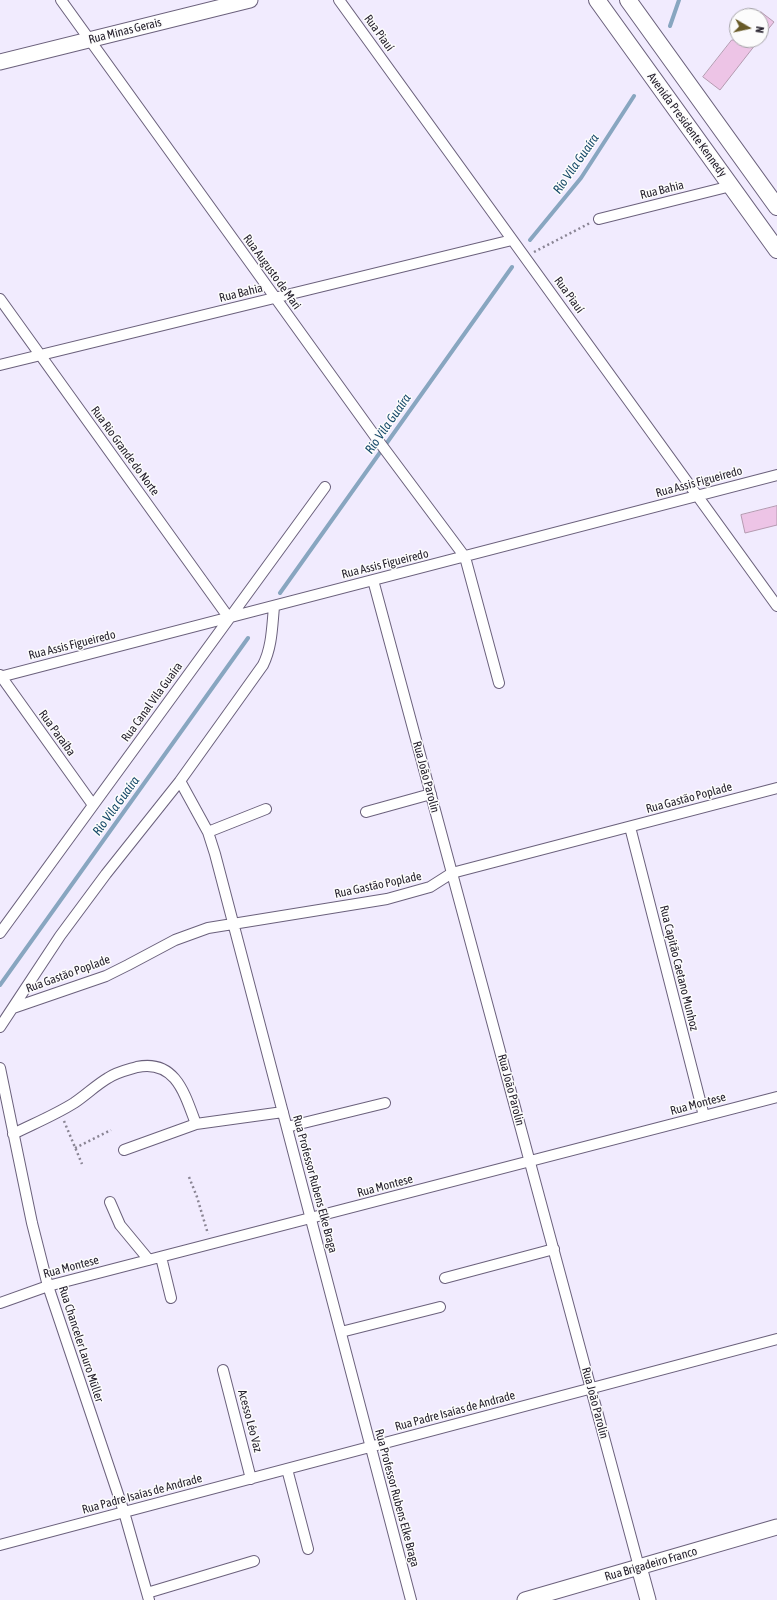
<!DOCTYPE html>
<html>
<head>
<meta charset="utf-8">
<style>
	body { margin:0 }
	#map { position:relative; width:777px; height:1600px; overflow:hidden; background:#f1ebfe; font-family:"Asap Condensed",sans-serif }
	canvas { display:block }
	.north { position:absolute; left:729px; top:8px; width:40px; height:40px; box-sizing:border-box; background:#fcfcfc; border:1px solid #a7a5aa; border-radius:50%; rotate:99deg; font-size:11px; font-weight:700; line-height:16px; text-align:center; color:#27222e }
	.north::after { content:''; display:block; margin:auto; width:14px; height:18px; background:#685a27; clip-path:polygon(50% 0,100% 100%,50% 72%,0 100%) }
</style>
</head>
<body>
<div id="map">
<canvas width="777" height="1600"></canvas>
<div class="north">N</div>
</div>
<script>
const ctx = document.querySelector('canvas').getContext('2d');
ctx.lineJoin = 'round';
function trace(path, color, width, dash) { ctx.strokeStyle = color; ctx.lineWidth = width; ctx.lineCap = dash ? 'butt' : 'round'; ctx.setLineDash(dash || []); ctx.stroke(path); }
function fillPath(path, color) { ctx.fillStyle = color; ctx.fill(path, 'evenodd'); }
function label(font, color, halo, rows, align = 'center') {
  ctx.font = font + ' "Asap Condensed",sans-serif'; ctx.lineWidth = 3; ctx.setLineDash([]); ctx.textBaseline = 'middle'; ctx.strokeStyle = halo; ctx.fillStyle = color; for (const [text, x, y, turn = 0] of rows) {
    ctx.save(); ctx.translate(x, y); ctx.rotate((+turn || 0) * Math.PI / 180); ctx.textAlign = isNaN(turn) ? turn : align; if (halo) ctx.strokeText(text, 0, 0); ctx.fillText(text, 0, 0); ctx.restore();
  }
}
trace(new Path2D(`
	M670,26L679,0
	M530,240L581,178L634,96
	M280,593L512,267
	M0,985L248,638`), '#88a6c0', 4);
const building = new Path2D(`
	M761,12L774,22L761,38Z
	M732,40H759L720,90L703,77Z
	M777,506V525L745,533L741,515Z`);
fillPath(building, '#edc4e6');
trace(building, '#b49ab0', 1);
const street = new Path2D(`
	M61,0L377,439L465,557L499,683
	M339,0L777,606
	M599,219L731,186
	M0,299L229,618
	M0,365L512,240
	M373,580L639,1567
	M0,675L93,805
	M0,677L777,475
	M180,781L208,832L215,854L411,1600
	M366,812L431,794
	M630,827L704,1116
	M208,832L266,809
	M0,933L325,487
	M13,1008L106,976L128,965L175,940L208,928L387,899L430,887L452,873L777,788
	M0,1027L60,936L106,874L180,781L263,665C272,647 272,627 274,607
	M0,1068L32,1223L48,1286L124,1512L149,1600
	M287,1127L385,1103
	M13,1134C33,1124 55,1115 74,1103C86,1095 96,1085 108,1078C117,1072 127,1070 137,1067C176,1059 185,1095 196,1124
	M124,1150L196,1124L283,1112
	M110,1202L120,1225L149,1260
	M161,1257L171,1298
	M445,1278L554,1249
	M0,1303L48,1286L777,1097
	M341,1332L440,1307
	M223,1370L251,1479
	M287,1469L308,1549
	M0,1545L777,1339
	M147,1593L254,1561`);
const secondary = new Path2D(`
	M0,62L250,0
	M639,1567L648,1600
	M525,1600L777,1527`);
const primary = new Path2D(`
	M597,0L777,250
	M628,0L777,207`);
trace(street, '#6b617c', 12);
trace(secondary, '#6b617c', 17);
trace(primary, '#6b617c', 18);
trace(new Path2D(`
	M534,252L590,223
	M64,1121L82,1164
	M75,1148L111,1130
	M189,1177L197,1197L208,1234`), '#8a8594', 2.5, [2, 3]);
trace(street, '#fff', 10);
trace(secondary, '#fff', 15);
trace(primary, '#fff', 16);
label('12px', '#27222e', '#fcfcfc', [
	["Rua Minas Gerais",125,31,-14],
	["Rua Piauí",379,33,54],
	["Avenida Presidente Kennedy",687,125,54],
	["Rua Bahia",662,190,-14],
	["Rua Augusto de Mari",272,272,54],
	["Rua Bahia",241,293,-14],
	["Rua Piauí",569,295,54],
	["Rua Rio Grande do Norte",125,451,54],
	["Rua Assis Figueiredo",699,482,-15],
	["Rua Assis Figueiredo",385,564,-14],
	["Rua Assis Figueiredo",72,645,-14],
	["Rua Canal Vila Guaíra",152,702,-54],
	["Rua Paraíba",57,733,54],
	["Rua João Parolin",426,777,75],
	["Rua Gastão Poplade",689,798,-15],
	["Rua Gastão Poplade",378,885,-12],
	["Rua Capitão Caetano Munhoz",679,968,76],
	["Rua Gastão Poplade",68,974,-20],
	["Rua João Parolin",511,1090,75],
	["Rua Montese",698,1104,-15],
	["Rua Professor Rubens Elke Braga",315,1184,75],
	["Rua Montese",385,1186,-15],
	["Rua Montese",71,1267,-15],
	["Rua Chanceler Lauro Müller",81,1344,72],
	["Rua João Parolin",595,1403,75],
	["Rua Padre Isaías de Andrade",455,1411,-15],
	["Acesso Léo Vaz",250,1421,75],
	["Rua Padre Isaías de Andrade",142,1494,-15],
	["Rua Professor Rubens Elke Braga",397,1498,75],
	["Rua Brigadeiro Franco",651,1564,-16]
]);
label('italic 13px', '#174a69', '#fcfcfc', [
	["Rio Vila Guaíra",576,164,-55],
	["Rio Vila Guaíra",388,424,-55],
	["Rio Vila Guaíra",116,806,-54]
]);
</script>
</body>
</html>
